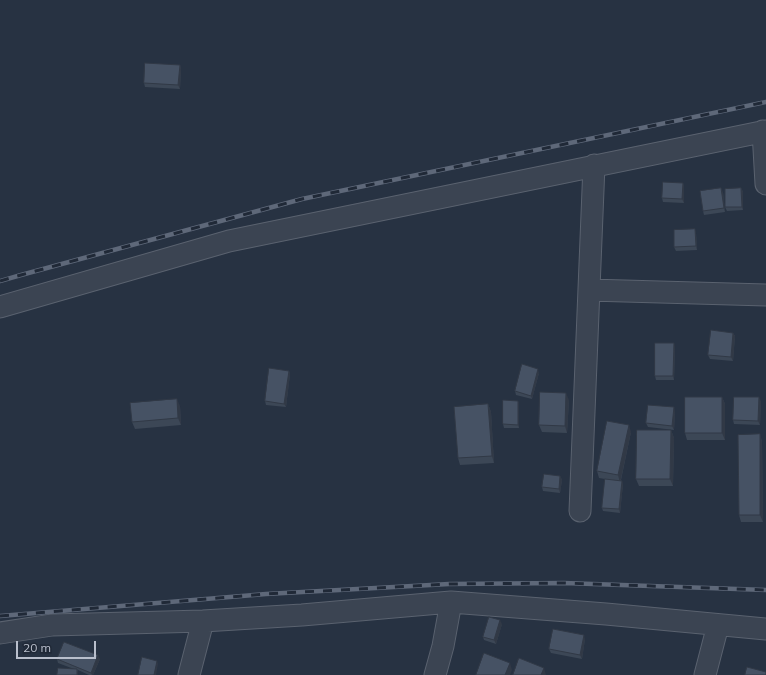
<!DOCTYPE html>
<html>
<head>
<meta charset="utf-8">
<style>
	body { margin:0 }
	#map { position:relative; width:766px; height:675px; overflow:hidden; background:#273242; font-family:Mulish,sans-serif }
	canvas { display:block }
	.scale { position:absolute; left:16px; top:641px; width:80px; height:18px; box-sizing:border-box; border:2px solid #b9bfcc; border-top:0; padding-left:5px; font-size:12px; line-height:14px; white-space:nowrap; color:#b9bfcc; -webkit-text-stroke:3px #202937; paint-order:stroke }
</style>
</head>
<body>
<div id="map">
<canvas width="766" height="675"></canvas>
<div class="scale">20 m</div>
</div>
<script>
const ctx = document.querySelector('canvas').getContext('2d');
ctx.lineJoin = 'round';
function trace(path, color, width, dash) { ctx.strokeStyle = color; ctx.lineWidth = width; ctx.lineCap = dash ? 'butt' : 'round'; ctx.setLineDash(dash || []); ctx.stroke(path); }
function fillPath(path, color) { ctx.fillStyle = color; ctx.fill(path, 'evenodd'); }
const street = new Path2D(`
	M763,131L766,184
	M589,290L766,295
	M0,307L229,241L766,131
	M580,511L594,165
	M0,633L52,625L203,621L302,615L451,602L606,614L766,629
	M189,675L203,621
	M435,675L443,646L451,602
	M705,675L718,625`);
trace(street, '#5a626f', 23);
trace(street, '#3b4452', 21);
const rail = new Path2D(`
	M0,281L21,275L302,199L766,102
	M0,616L266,594L449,584L564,583L766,590`);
trace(rail, '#5e6879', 4.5);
trace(rail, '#202937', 3, [9]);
fillPath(new Path2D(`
	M180,65L181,69L180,89L145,87L144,83Z
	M683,183L684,187V203L663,202L662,198Z
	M741,188L743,192V210L727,211L725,207Z
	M723,192L725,212L704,215L703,211Z
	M696,233L697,250L676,251L674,247Z
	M733,333L735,336L733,361L710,359L708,355Z
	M675,347L674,380H656L655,376Z
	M289,371L290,374L286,407L266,405L265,401Z
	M539,373L532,399L516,395L515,391Z
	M722,397L725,404V440H687L685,433Z
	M569,400L567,433L542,432L539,425Z
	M518,401L519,404V428H504L503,424Z
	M761,401L760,425L734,424L733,420Z
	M488,404L491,412L494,463L460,465L458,458Z
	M180,406L181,425L135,429L132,422Z
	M675,411L674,430L648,427L646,423Z
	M671,430L674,438L673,486H639L636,479Z
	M631,432L621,480L623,484L620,513L603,511L602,508L605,479L599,478L597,471Z
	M760,434L762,442L763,522H741L739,515Z
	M560,476L562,480L560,493L543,491L542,487Z
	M502,624L496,644L484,640L483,637Z
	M585,639L582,659L551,653L549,649Z
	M57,659H100L93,675H89L78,670V673L74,669L58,663Z`), '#3c4756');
fillPath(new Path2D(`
	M180,65L181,69L180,89L178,85Z
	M683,183L684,187V203L682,199Z
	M721,188L723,192L725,212L724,208Z
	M741,188L743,192V210L742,207Z
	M695,229L696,233L697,250L696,246Z
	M733,333L735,336L733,361L731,357Z
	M674,343L675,347L674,380L673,376Z
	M538,369L539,373L532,399L531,396Z
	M289,371L290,374L286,407L284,404Z
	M566,393L569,400L567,433L565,426Z
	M722,397L725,404V440L722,433Z
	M759,397L761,401L760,425L758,421Z
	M177,399L180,406L181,425L178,418Z
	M518,401L519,404V428L518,425Z
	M488,404L491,412L494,463L492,456Z
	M674,407L675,411L674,430L672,426Z
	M629,425L631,432L620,483L618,475Z
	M671,430L674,438L673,486L670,479Z
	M760,434L762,442L763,522L760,515Z
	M560,476L562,480L560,493L559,489Z
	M622,481L623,484L620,513L619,509Z
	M500,620L502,624L496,644L494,640Z
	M584,635L585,639L582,659L580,655Z
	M98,655L100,659L93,675H92L91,673Z
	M157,661L158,664L156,675H154Z
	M510,663L512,670L510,675H505Z
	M544,668L546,675H541Z
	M77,669L78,673V675H77Z`), '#313946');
const building = new Path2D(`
	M145,63L180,65L178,85L144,83Z
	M663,182L683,183L682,199L662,198Z
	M721,188L724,208L703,211L700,191Z
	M741,188L742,207H725V189Z
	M695,229L696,246L674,247V230Z
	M711,330L733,333L731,357L708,355Z
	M655,343H674L673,376H655Z
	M522,364L538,369L531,396L515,391Z
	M269,368L289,371L284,404L265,401Z
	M540,392L566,393L565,426L539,425Z
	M685,397H722V433H685Z
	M734,397H759L758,421L733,420Z
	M177,399L178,418L132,422L130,403Z
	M503,400L518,401V425L503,424Z
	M488,404L492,456L458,458L454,407Z
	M648,405L674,407L672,426L646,423Z
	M607,421L629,425L618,475L597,471Z
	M637,430H671L670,479H636Z
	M760,434V515H739L738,435Z
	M544,474L560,476L559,489L542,487Z
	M605,479L622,481L619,509L602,508Z
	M489,617L500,620L494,640L483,637Z
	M553,629L584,635L580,655L549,649Z
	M64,642L98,655L91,673L57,659Z
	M484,653L510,663L505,675H476Z
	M142,657L157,661L154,675H138Z
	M519,658L544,668L541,675H513Z
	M747,667L766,672V675H745Z
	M58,668L77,669V675H57Z`);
fillPath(building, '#465264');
trace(building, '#313946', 1);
</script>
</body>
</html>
